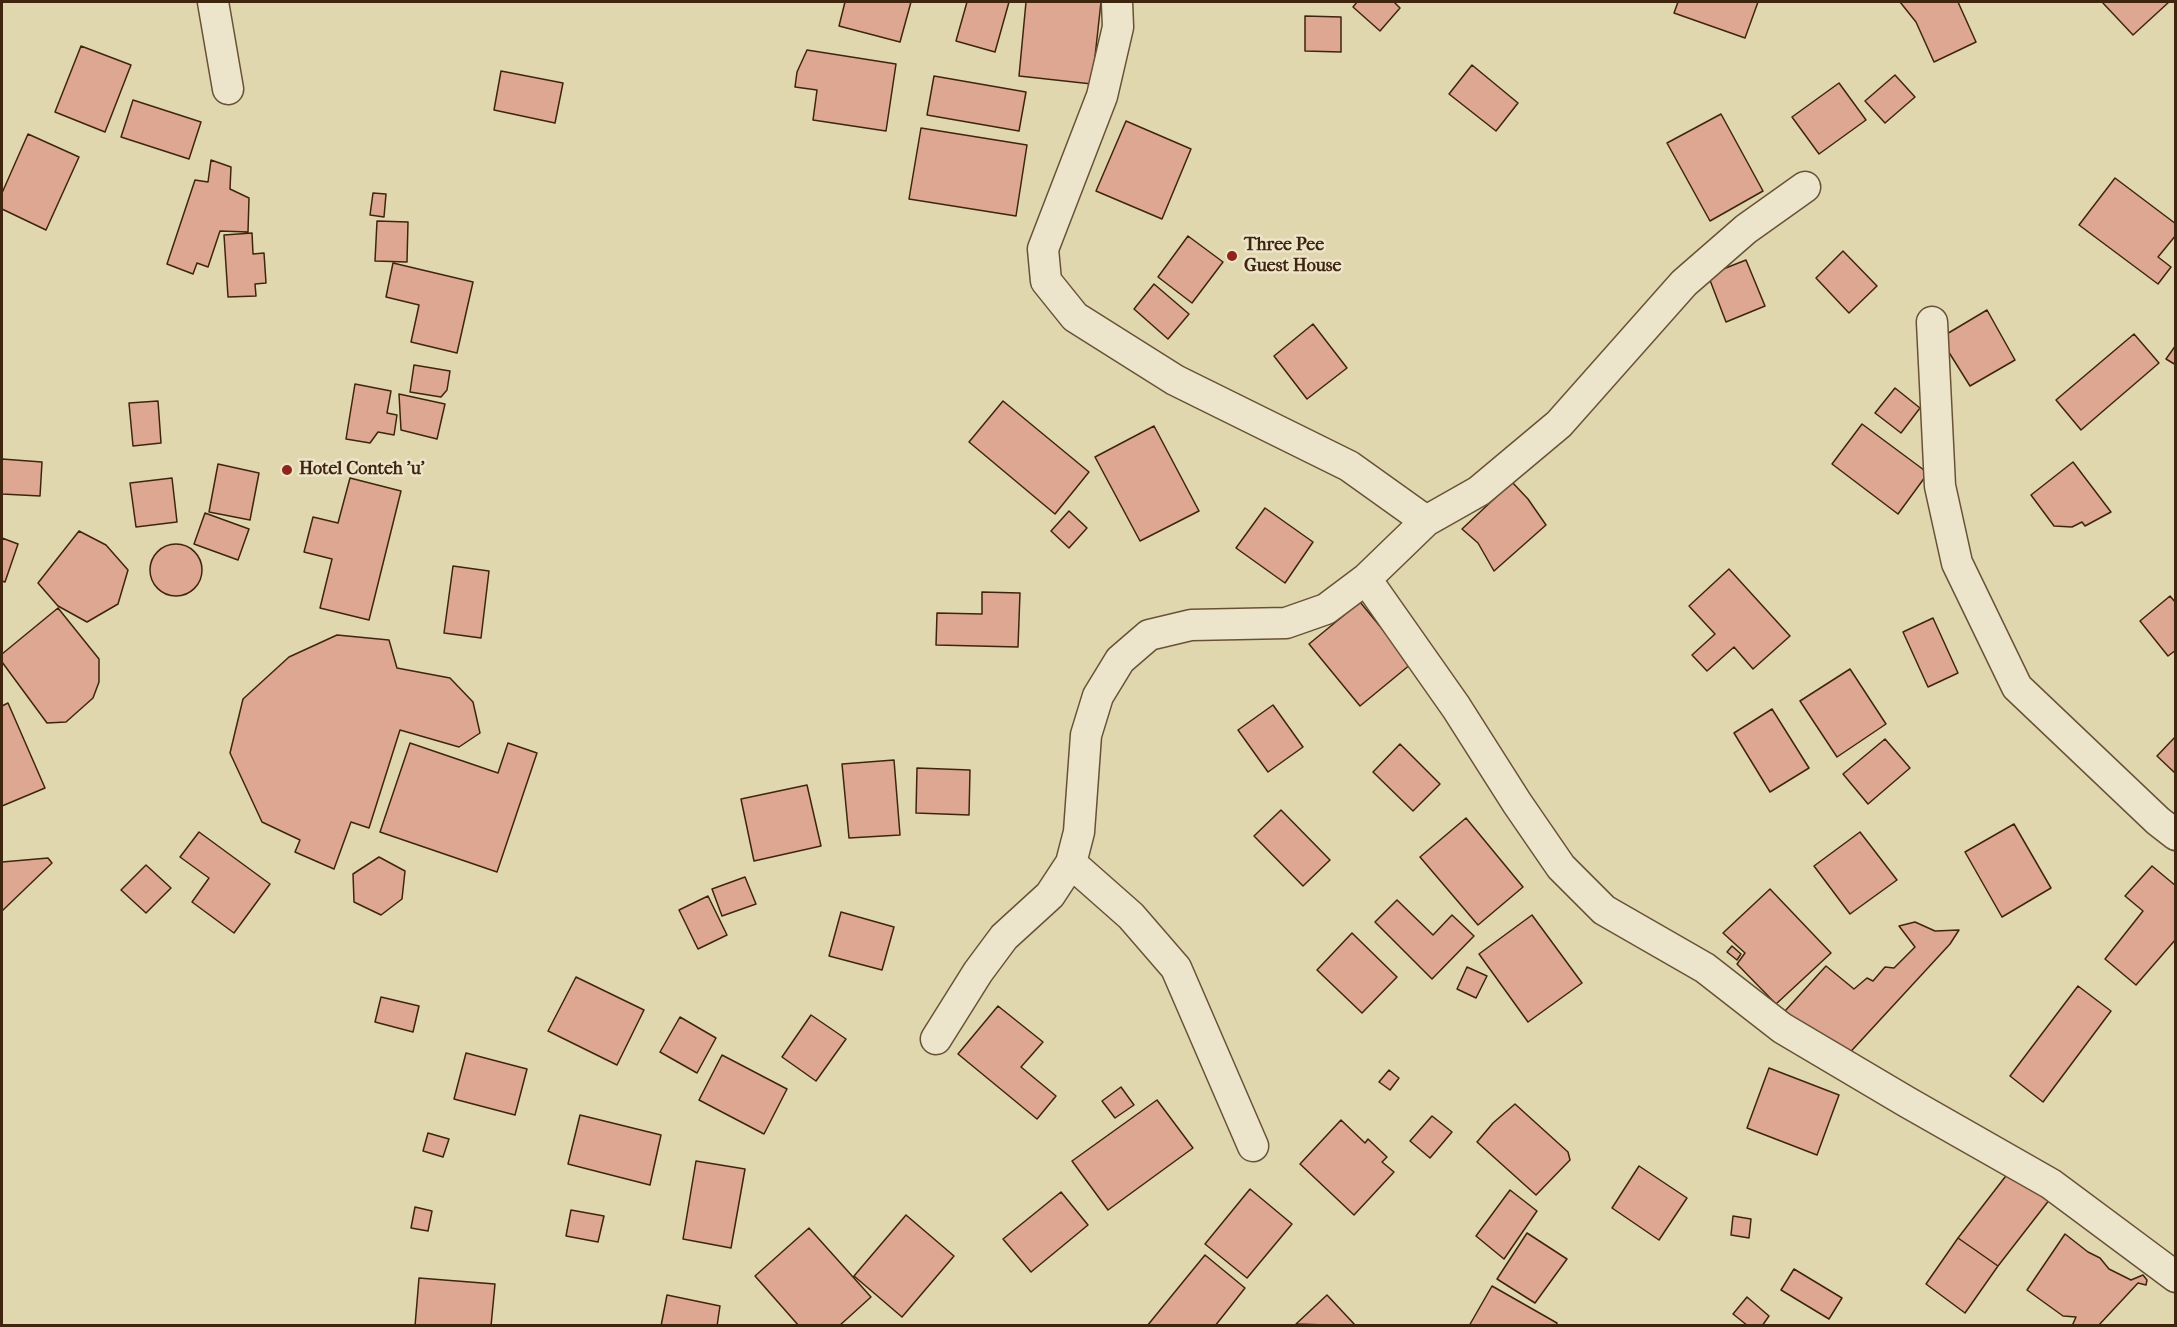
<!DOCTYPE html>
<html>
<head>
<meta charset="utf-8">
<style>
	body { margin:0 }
	#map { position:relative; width:2177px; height:1327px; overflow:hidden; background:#e1d7af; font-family:"IM FELL French Canon",serif }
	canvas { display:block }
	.frame { position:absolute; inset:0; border:3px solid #3f250d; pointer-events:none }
</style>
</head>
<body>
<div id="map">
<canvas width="2177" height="1327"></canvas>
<div class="frame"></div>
</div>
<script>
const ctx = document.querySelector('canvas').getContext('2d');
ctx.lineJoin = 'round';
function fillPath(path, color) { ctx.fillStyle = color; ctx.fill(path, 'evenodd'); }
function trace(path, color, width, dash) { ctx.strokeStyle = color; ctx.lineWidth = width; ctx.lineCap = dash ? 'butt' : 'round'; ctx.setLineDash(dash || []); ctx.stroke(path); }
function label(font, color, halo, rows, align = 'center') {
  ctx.font = font + ' "IM FELL French Canon",serif'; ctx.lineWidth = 5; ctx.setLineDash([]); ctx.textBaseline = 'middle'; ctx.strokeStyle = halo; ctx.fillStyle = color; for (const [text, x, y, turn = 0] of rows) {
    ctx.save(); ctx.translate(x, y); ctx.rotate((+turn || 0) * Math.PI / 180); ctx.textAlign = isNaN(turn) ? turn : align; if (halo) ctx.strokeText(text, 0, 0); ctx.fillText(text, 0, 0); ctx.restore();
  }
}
const building = new Path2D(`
	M845,2H911L900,42L839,26Z
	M967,2H1009L995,52L956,41Z
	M1026,2H1101L1092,84L1019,76Z
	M1357,2H1394L1400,8L1380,31L1353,7Z
	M1678,2H1758L1745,38L1674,13Z
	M1900,2H1958L1976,42L1934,62L1916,22Z
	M2102,2H2169L2133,35Z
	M1305,16L1341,17V52L1305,51Z
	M81,46L131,65L105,132L55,112Z
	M807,50L896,64L886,131L813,120L817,90L795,87L797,72Z
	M1472,65L1518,103L1496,131L1449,94Z
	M501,71L563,83L555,123L494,110Z
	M1895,75L1915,97L1885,123L1865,101Z
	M934,76L1026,92L1019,131L927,115Z
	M1839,83L1866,120L1819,154L1792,117Z
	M133,100L201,122L189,159L121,137Z
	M1721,114L1763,191L1710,221L1667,143Z
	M1126,121L1191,149L1162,219L1096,191Z
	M921,128L1027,145L1016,216L909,199Z
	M28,134L79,157L46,230L2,209V193Z
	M211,160L231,167L230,189L249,198L248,232L220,231L208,267L197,263L193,274L167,264L195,180L208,182Z
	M2115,178L2176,224V235L2158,257L2171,267L2158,284L2079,225Z
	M373,193L386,194L384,217L370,215Z
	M377,221L408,222L407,262L375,261Z
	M252,233L253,254L264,253L266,283L255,284L256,296L228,297L224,235Z
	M1188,236L1223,262L1192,303L1158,277Z
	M1843,251L1877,286L1849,313L1816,278Z
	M1746,260L1765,306L1726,322L1708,275Z
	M393,263L473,282L457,353L411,342L419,305L386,297Z
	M1154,284L1189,314L1168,339L1134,309Z
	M1987,310L2015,360L1970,386L1940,338Z
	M1313,324L1347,368L1307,399L1274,356Z
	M2134,334L2159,363L2081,430L2056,400Z
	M2176,345V365L2166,359Z
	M414,365L450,371L447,390L441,397L410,392Z
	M355,384L391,391L387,413L397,415L394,435L378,432L370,443L346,439Z
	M1895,388L1920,408L1901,433L1875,413Z
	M399,394L445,404L437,439L401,430Z
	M158,401L161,443L133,446L129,403Z
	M1003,401L1089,472L1055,514L969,442Z
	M1862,424L1928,473L1898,514L1832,464Z
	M1154,426L1199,511L1140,541L1095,457Z
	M2,459L42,462L40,496L2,494Z
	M2073,462L2111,512L2085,526L2082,522L2072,527L2054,526L2031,495Z
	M218,464L259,473L250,520L209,512Z
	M172,478L177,522L136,527L130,483Z
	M350,478L401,491L369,620L320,608L332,559L304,552L313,517L338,523Z
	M1512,482L1528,499L1546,525L1494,571L1478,543L1462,529Z
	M1265,508L1313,542L1285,583L1236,548Z
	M1069,511L1087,528L1069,548L1051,531Z
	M205,513L249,529L238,560L194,544Z
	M79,531L106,545L128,570L118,604L87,622L58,606L38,583Z
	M2,538L18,544L5,582L2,581Z
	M150 570a26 26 0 1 1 52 0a26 26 0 1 1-52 0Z
	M453,566L489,571L481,638L444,633Z
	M1729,569L1790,636L1753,669L1734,647L1707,671L1692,655L1715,634L1689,606Z
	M982,592L1020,593L1018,647L936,645L937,613L982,614Z
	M2170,596L2176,603V650L2168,656L2140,621Z
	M1360,602L1411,664L1360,706L1309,644Z
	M58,608L99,659V682L93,698L66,722L47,723L2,662V654Z
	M1933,618L1958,673L1928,687L1903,632Z
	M337,635L389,640L397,668L450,678L473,702L480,733L459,747L400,730L369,828L351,822L334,869L295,852L300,840L262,822L230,753L243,699L289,657Z
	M1850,669L1886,724L1837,757L1800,701Z
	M8,703L45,788L2,806V706Z
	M1273,705L1303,747L1268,772L1238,730Z
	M1772,709L1809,768L1770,792L1734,733Z
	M2176,736V774L2157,756Z
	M1885,739L1910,768L1868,804L1843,774Z
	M410,743L498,773L508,743L537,753L497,872L380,832Z
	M1400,744L1440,784L1413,811L1373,772Z
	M894,760L900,835L849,838L842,764Z
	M917,768L970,770L969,815L916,813Z
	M807,785L821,846L754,861L741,799Z
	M1281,810L1330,860L1303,886L1254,836Z
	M1466,818L1523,887L1478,925L1420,857Z
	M2014,824L2051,888L2002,917L1965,852Z
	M199,832L270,884L234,933L192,902L209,878L180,857Z
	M1860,832L1897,880L1850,914L1814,866Z
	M379,857L405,871L402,899L381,915L354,902L353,874Z
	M48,858L52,863L2,911V862Z
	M146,865L171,888L146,913L121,890Z
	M2152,866L2176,886V939L2136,985L2105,959L2143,911L2125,896Z
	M745,877L756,904L722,916L712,889Z
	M1770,889L1831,953L1776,1004L1737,964L1745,953L1723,933Z
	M708,896L727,935L698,949L679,910Z
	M1397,900L1433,935L1452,915L1474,936L1432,979L1375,922Z
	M841,912L894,927L882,970L829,956Z
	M1532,915L1582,983L1528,1022L1479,954Z
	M1915,922L1935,931L1959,930L1950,944L1843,1060L1785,1011L1826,966L1854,989L1867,978L1873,981L1885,967L1894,968L1915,947L1899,926Z
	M1352,933L1397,977L1362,1013L1317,970Z
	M1732,946L1741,954L1737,960L1727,952Z
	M1467,967L1487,976L1476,998L1457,989Z
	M576,977L644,1010L617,1065L548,1031Z
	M2078,986L2111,1011L2043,1102L2010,1076Z
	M381,997L419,1006L413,1032L375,1022Z
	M998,1006L1043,1042L1021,1067L1056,1096L1037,1119L958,1054Z
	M811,1015L846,1039L816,1081L782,1057Z
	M680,1017L716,1038L697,1073L660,1052Z
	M466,1053L527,1069L515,1115L454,1099Z
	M722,1055L787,1089L764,1134L699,1100Z
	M1769,1068L1839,1095L1817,1155L1747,1128Z
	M1389,1070L1399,1078L1390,1090L1379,1082Z
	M1121,1087L1134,1105L1115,1118L1102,1101Z
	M1157,1100L1193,1148L1108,1210L1072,1161Z
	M1515,1104L1568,1152L1570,1160L1536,1195L1477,1142L1493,1123Z
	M580,1115L661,1135L650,1185L568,1164Z
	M1432,1116L1452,1132L1430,1158L1410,1141Z
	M1341,1120L1365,1143L1368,1139L1387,1157L1382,1162L1394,1172L1354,1215L1300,1164Z
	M428,1133L449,1139L443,1157L423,1151Z
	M696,1161L745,1169L731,1248L683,1239Z
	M1639,1166L1687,1198L1659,1240L1612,1208Z
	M2012,1168L2050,1199L1998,1266L1958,1238Z
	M1250,1189L1292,1224L1247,1278L1205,1244Z
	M1510,1190L1537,1211L1504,1259L1476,1236Z
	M1061,1192L1088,1225L1031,1272L1003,1239Z
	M415,1207L432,1211L428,1231L411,1228Z
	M571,1210L604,1216L598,1242L566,1236Z
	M906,1215L954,1256L902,1317L854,1276Z
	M1733,1216L1751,1219L1749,1238L1731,1235Z
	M809,1228L871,1297L839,1326H799L755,1276Z
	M1527,1233L1567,1259L1535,1303L1497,1279Z
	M2065,1234L2088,1252L2100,1258L2109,1269L2131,1280L2143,1275L2147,1280L2146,1285L2138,1283L2098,1326H2072L2076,1317L2063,1316L2027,1290Z
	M1958,1238L1998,1266L1965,1313L1926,1284Z
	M1205,1255L1245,1288L1215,1326H1147Z
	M1794,1269L1842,1298L1829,1319L1781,1290Z
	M419,1278L495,1284L491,1326H415Z
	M1492,1286L1557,1323L1556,1326H1469Z
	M667,1295L720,1306L717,1326H661Z
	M1327,1295L1356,1326L1296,1324Z
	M1747,1297L1769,1316L1762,1326H1748L1733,1314Z`);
fillPath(building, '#dea792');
trace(building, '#3f250d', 1.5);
const street = new Path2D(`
	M213,2L228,89
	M1117,2L1118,27L1102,96L1043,249L1046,281L1075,317L1175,380L1349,466L1426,521
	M1932,322L1940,486L1957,563L2017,687L2158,821L2176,835
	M1366,579L1456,707L1517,803L1561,867L1604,910L1705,968L1782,1028L1907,1102L2051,1184L2176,1277
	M1071,863L1131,916L1176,968L1253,1146
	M936,1039L978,972L1004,937L1050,895L1071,863L1079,832L1086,735L1098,696L1120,660L1149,635L1191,625L1286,623L1326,609L1366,579L1426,521L1479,491L1559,424L1684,283L1746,229L1805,187`);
trace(street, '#685236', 33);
trace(street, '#ece5cb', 30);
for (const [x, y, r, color] of [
	[1232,256,6,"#8f2418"],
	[287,470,6,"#8f2418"]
]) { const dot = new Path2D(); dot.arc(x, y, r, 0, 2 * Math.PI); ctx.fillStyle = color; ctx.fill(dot); trace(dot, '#ece5cb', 2); }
label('bold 18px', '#3f250d', '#ece5cb', [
	["Three Pee",1244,246],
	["Guest House",1244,267],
	["Hotel Conteh 'u'",299,470]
], 'left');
</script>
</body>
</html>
